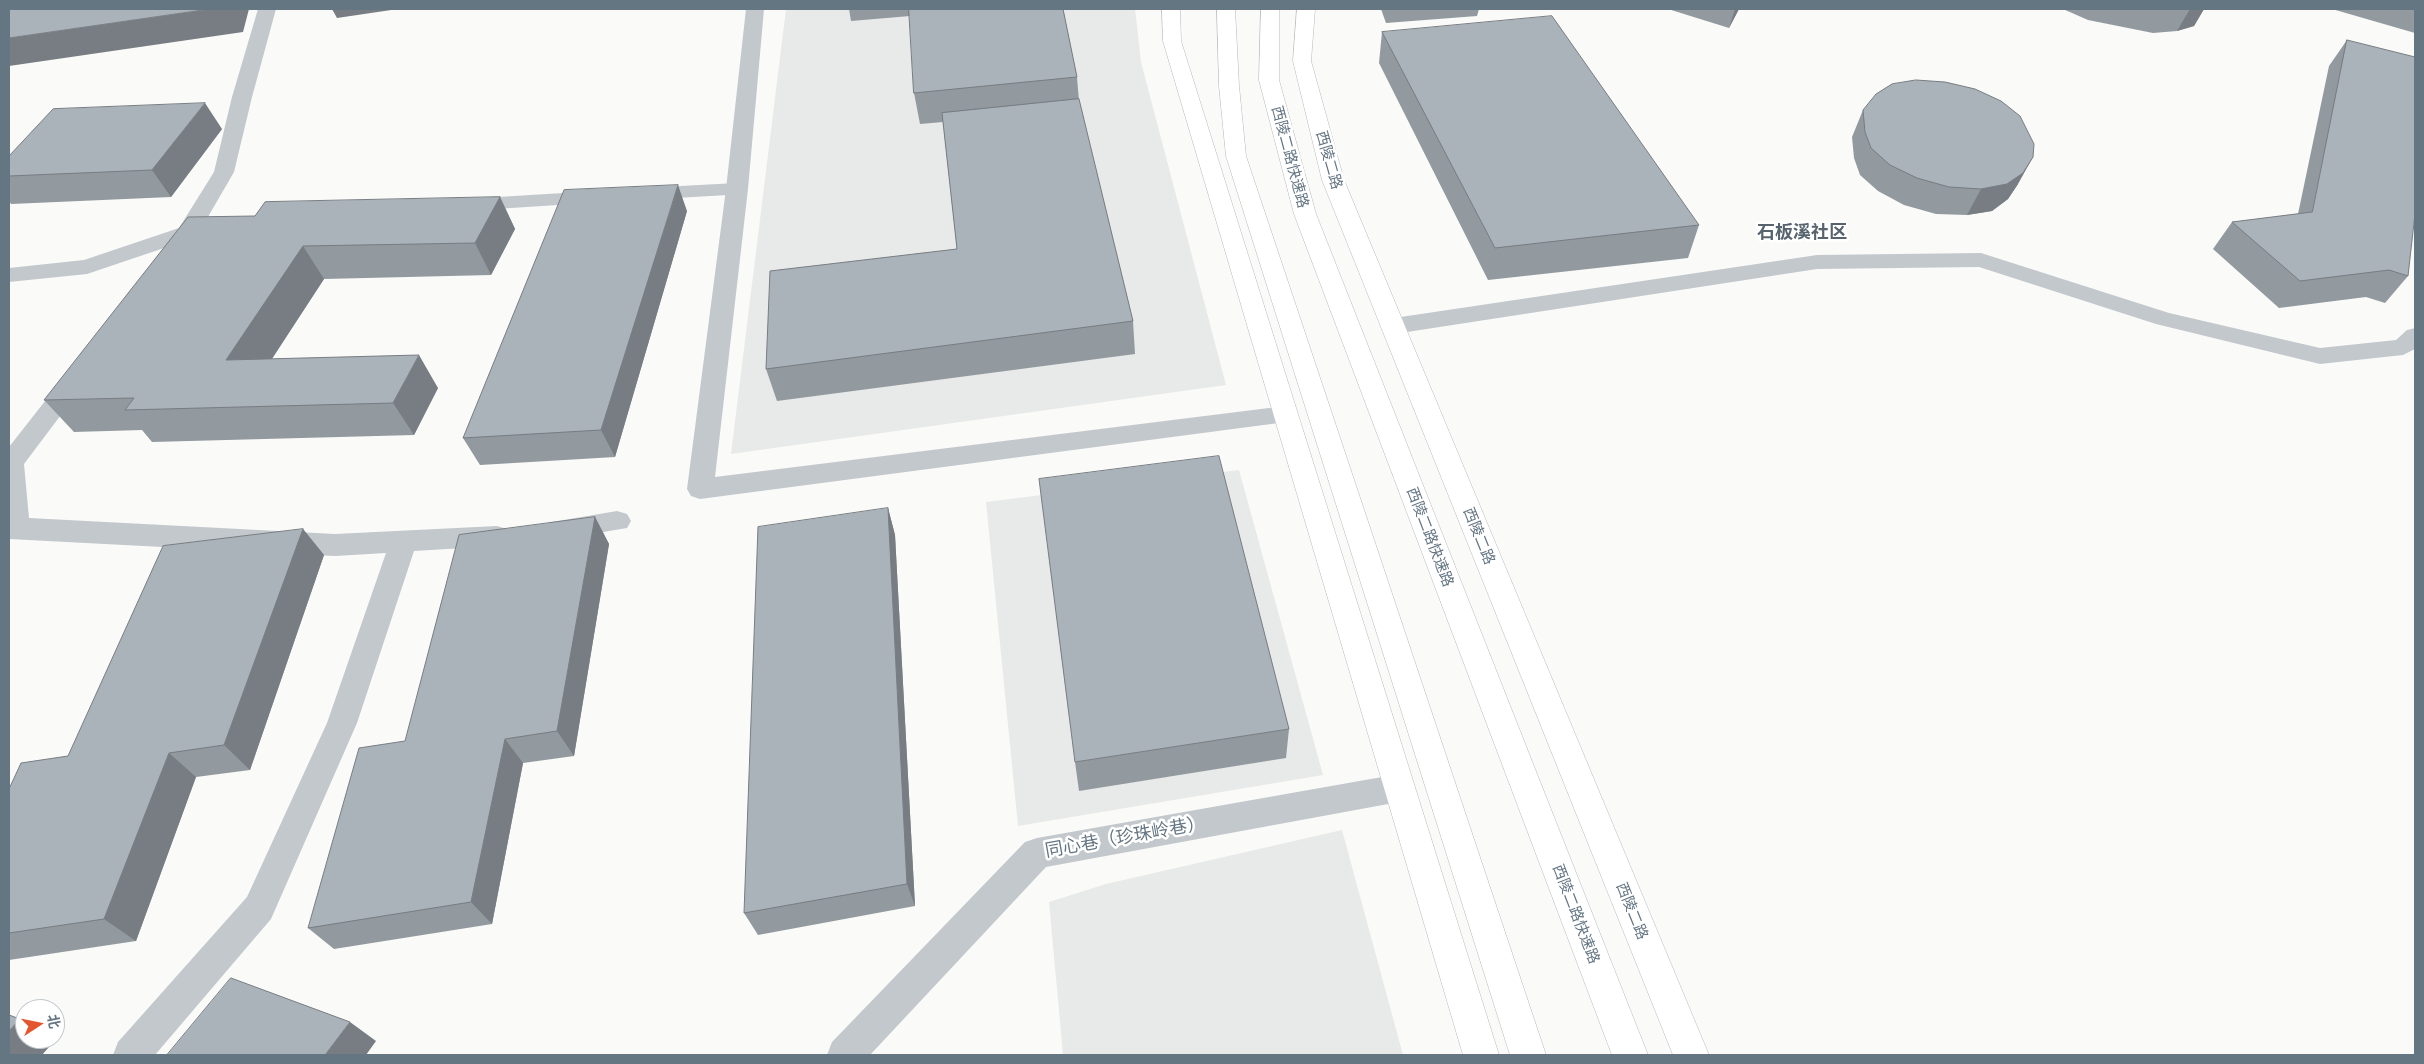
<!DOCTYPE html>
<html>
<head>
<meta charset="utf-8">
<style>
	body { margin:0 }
	#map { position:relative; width:2424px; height:1064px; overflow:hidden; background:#fafaf8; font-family:"Golos Text","Noto Sans SC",sans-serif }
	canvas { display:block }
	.frame { position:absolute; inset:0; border:10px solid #657683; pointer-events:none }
	.north { position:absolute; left:15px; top:999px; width:50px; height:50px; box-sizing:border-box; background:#fff; border:1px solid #c1c8cd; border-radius:50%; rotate:79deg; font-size:14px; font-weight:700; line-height:20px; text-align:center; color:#657683 }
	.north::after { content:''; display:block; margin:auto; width:18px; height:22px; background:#e4572e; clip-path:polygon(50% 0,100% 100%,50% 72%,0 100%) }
</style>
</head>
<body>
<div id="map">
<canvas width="2424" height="1064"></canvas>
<div class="frame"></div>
<div class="north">北</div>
</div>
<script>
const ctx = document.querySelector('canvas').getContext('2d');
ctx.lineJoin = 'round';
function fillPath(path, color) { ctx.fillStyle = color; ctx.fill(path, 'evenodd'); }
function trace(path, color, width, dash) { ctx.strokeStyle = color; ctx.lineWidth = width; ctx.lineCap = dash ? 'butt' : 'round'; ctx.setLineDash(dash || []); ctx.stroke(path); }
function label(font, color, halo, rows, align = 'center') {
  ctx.font = font + ' "Golos Text","Noto Sans SC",sans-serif'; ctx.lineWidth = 5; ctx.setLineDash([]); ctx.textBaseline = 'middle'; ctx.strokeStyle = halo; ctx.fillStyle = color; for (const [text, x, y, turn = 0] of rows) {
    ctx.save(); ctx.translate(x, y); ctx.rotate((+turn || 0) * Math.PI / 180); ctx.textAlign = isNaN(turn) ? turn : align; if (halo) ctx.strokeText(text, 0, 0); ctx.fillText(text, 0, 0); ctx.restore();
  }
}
fillPath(new Path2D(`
	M786,9H1135L1141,62L1226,385L731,454Z
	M1239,470L1323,775L1018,826L986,502Z
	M1342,830L1403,1055H1063L1049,902L1106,884Z`), '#e8e9e9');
const primary = new Path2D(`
	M1162,9H1180L1181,41L1499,1055H1463L1163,41Z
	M1297,9H1315L1311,61L1344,180L1709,1055H1673L1322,180L1293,61Z`);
const trunk = new Path2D(`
	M1217,9H1235L1239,86L1246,156L1546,1055H1510L1226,156L1219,86Z
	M1261,9H1279V80L1316,214L1648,1055H1612L1294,214L1259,80Z`);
trace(primary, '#b5babe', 1);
trace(trunk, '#b4b9bd', 1);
fillPath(new Path2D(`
	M258,9H276L252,97L234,172L205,222L216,223L219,228L216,233L196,237L190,247L182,249L173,245L87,274L9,282V268L84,260L179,228L214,172L232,97Z
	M737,183L745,184L748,189L745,194L642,200L634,199L631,194L634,189L642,188Z
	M596,191L604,192L607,197L604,202L465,211L457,210L454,205L457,200L465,199Z
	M76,371L85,373L88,379L24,464L29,518L335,534L497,526L507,529L511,536L507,543L497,546L414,551L357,723L271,919L155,1055H113L118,1042L247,897L327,723L386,553L335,556L9,539V447L67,373Z
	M617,511L627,514L631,521L627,528L562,539L552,536L548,529L552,522Z`), '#c3c8cc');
fillPath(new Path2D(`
	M746,9H764L748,189L715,477L1285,406L1294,409L1298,415L1294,421L700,499L691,496L687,489L726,189Z
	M1981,253L2169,313L2320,348L2396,340L2407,330L2415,328V349L2403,355L2320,364L2156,324L1979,267L1817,269L1394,334L1386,331L1382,326L1386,321L1394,318L1817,255Z
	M1399,774L1410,778L1415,788L1410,798L1399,802L1046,867L870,1055H827L832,1042L1025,842L1037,838Z`), '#c3c8cc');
fillPath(primary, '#fff');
fillPath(trunk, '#fff');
fillPath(new Path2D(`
	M849,9H1063L1077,77L1079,101L1133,321L1135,354L777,401L766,369L957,249L943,122L920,124L914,93L910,16L851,21Z
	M1381,9H1479L1477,16L1386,23Z
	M1668,9H1739L1729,28Z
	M2063,9H2204L2194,26L2177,31L2153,33L2088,20Z
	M2332,9H2415V33Z
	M1382,32L1699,225L1688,258L1488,280L1379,63Z
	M2347,40L2408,276L2385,303L2366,297L2279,308L2213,249L2232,222L2298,214L2329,66Z
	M1863,110L2018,184L2008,199L1992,211L1967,215L1936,214L1904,205L1878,191L1860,175L1854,158L1852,137Z
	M222,129L171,197L11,204L9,201V156Z
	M500,197L515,229L491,275L324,279L272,359L438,388L414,435L152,442L142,430L74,432L44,400L255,216Z
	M687,211L615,457L480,465L463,438Z
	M888,508L895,535L915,906L758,935L744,913Z
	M595,517L609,544L574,756L523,763L492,924L334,949L308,928Z
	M303,529L324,555L250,770L196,777L136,941L9,960V789L68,756Z
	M1289,729L1286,758L1079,791L1075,762Z`), '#929a9f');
fillPath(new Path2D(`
	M210,9H249L243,32L9,66V38Z
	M332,9H398L337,18Z
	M1735,9H1739L1729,28Z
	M2190,9H2204L2194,26L2177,31Z
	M205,103L222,129L171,197L152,170Z
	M2033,157L2018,184L2008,199L1992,211L1967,215L1981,189Z
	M678,185L687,211L615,457L601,430Z
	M500,197L515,229L491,275L475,243Z
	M303,246L324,279L250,392L226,360Z
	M419,355L438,388L414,435L393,403Z
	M888,508L895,535L915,906L907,884Z
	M595,517L609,544L574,756L557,731Z
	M303,529L324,555L250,770L224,745Z
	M505,739L523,763L492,924L471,902Z
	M169,753L196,777L136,941L104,919Z
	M20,1019L25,1022V1039H56L42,1055H9V1031Z
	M350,1022L376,1041L366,1055H325Z`), '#777d82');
const building = new Path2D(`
	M9,9H210L9,38Z
	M909,9H1063L1077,77L914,93Z
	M1552,16L1699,225L1495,248L1382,32Z
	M2347,40L2415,57V214L2408,276L2389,270L2300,281L2232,222L2312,212Z
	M1916,80L1945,82L1975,89L2001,101L2020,116L2034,144L2033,157L2023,173L2007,184L1981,189L1949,187L1917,178L1890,165L1871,148L1865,132L1863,110L1876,94L1892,84Z
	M1079,99L1133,321L766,369L770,271L957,249L942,113Z
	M205,103L152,170L9,176V156L53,109Z
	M678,185L601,430L463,438L564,190Z
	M500,197L475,243L303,246L226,360L419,355L393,403L125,410L134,398L44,400L188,217L255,216L265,202Z
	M1219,456L1289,729L1075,762L1039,479Z
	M888,508L907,884L744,913L758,527Z
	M595,517L557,731L505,739L471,902L308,928L359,748L405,741L459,535Z
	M303,529L224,745L169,753L104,919L9,933V789L21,763L68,756L163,546Z
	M231,978L350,1022L325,1055H167Z
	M9,1015L20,1019L9,1031Z`);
fillPath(building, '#aab3b9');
trace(building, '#777d82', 1);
label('15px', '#657683', '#fff', [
	["西陵二路快速路",1290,157,75],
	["西陵二路",1329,160,74],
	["西陵二路",1479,536,68],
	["西陵二路快速路",1430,537,69],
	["西陵二路",1632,911,68],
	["西陵二路快速路",1576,914,69]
]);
label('bold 18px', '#57646e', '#fff', [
	["石板溪社区",1802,232]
]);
label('18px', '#657683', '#fff', [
	["同心巷（珍珠岭巷）",1125,837,-10]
]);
</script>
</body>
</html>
